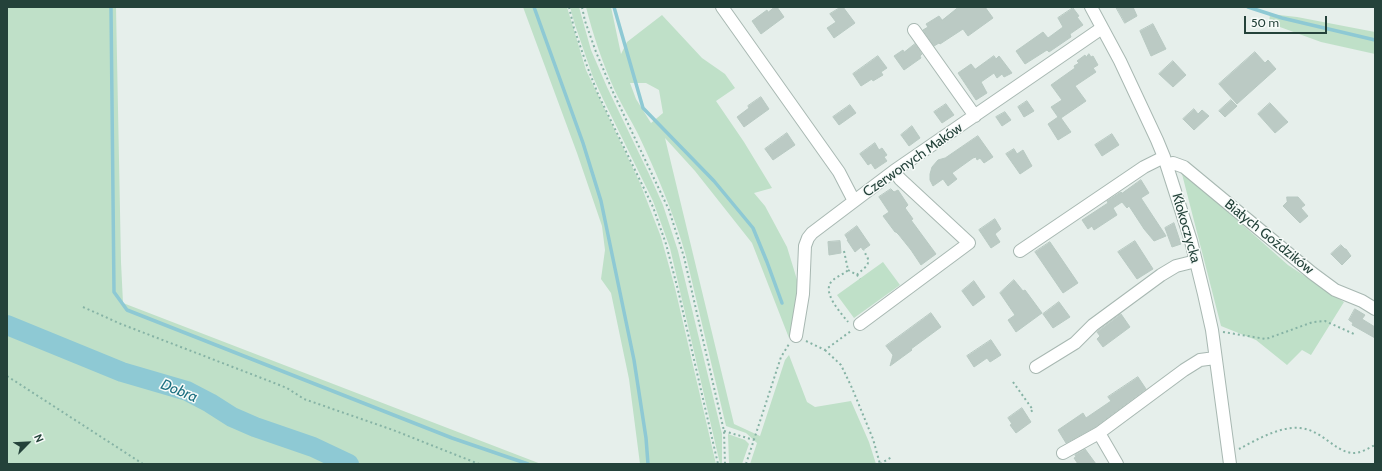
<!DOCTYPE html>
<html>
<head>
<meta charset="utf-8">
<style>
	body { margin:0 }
	#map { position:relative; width:1382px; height:471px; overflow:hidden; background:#e6efeb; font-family:Cabin,sans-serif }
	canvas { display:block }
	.frame { position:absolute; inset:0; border:8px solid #24423a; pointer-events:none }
	.north { position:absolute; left:8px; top:423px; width:40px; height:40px; -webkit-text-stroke:3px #f7fbf9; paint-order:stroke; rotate:66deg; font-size:11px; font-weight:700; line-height:16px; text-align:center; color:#24423a }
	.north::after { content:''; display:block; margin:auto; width:14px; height:18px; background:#24423a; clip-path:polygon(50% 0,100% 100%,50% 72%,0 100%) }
	.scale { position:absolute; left:1244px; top:16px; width:83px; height:18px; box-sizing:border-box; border:2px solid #24423a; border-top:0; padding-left:5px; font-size:12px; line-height:14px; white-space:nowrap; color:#24423a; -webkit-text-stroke:3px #f7fbf9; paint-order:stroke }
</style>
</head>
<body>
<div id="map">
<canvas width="1382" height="471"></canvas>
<div class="frame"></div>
<div class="north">N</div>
<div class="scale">50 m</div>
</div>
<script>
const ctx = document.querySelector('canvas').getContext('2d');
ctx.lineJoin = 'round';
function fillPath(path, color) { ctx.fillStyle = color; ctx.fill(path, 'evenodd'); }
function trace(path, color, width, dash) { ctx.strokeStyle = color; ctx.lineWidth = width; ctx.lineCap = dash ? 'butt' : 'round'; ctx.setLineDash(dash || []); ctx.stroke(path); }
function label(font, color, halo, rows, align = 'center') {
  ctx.font = font + ' Cabin,sans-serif'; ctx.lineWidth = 3; ctx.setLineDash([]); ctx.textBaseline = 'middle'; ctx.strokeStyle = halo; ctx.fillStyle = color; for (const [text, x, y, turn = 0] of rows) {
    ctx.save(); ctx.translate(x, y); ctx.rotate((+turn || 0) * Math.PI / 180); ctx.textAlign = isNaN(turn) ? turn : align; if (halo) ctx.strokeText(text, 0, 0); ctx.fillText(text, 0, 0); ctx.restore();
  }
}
fillPath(new Path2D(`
	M7,7H116L121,262L123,303L541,464H356L318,447L245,419L223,409L192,390L169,384L132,372L7,321Z
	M523,7H567L586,70L640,183L661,237L675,288L716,464H640L629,379L611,293L601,279L605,250L602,226L577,153Z
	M570,7H579L591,50L607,87L649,174L663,205L678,251L722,434V464H720L670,248L653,201L603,99L593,77L575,25Z
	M586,7H611L621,54L627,42L662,15L702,58L725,74L735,88L716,101L744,142L772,188L754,193L765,206L787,247L798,283L796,320L789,338L752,243L695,171L665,138L734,424L760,436L785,360L789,355L807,402L815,407L851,401L869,442L876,464H750L757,443L746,433L726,426L686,256C674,214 657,174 638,134C631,120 622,106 615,91C603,64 593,35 586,7ZM630,83H646L659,90L663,113L651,123L636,99Z
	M1270,14L1297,17L1375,32V54L1321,42L1269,23Z
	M1184,173L1288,265L1344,302L1311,355L1302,350L1287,365L1256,340L1221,326L1182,174Z
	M883,262L900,285L854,318L837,295Z
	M7,328L40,342L105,367L137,378L182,391L202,400L223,413L244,424L314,448L347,464H7Z
	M728,434L745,440L749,444L742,464H729Z`), '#bfe0c8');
trace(new Path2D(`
	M111,7L114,292L127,310L452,438L528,464
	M534,7L583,143L601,201L634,360L646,438L648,464
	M614,7L643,108L714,181L753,228L767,262L782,303
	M1248,7L1282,18L1375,40`), '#8ec9d4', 3.5);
trace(new Path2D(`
	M7,325L122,372L187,391L210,403L232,417L255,427L313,447L349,464`), '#8ec9d4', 20);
const building = new Path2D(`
	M775,7H777L784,17L761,34L752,21L767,10L768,12Z
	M841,7H843L855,23L834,38L827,28L836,22L830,14Z
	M959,7H985L993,18L968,36L963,29L940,44L939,43L934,46L923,30L928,27L926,24L939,16L942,20Z
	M1116,7H1133L1137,16L1125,23Z
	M1073,8L1079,16L1077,17L1083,25L1070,34L1071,37L1049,52L1047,50L1025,64L1016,51L1043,32L1048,38L1063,27L1058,18Z
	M1153,24L1166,49L1151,56L1140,31Z
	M915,44L922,54L920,56L921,58L904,70L894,56L903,50L904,52Z
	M1255,52L1265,63L1268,60L1276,69L1237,104L1219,84Z
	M1089,54L1091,57L1093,56L1098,65L1093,68L1096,72L1075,86L1086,101L1061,118L1071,132L1058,140L1048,124L1058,117L1051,107L1062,100L1051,85L1075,68L1074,66L1079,63L1077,61L1085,55L1086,57Z
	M878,56L887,68L881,72L883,75L873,81L872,79L861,86L853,74Z
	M994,56L996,59L999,56L1012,73L1004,77L1002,74L997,78L994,73L981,82L987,93L976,100L958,73L971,64L975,69Z
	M1173,61L1186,75L1173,87L1159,74Z
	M761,97L769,109L744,127L737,117L749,108L748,106Z
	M1231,100L1237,106L1225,117L1219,111Z
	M1027,101L1034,111L1024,117L1018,107Z
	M1270,103L1288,122L1275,133L1258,114Z
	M946,104L954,115L942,123L934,112Z
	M850,105L856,113L839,125L833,117Z
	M1194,109L1198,114L1202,110L1209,116L1194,130L1183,119Z
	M1005,112L1011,120L1002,126L996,117Z
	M912,126L920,138L909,146L901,135Z
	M787,133L795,145L773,160L765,149Z
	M1112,134L1119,145L1102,156L1095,145Z
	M978,136L993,157L984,163L980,158L977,160L976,157L973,158L952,173L957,179L948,186L943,179L933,186L930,180V174L932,167L938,160L945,158Z
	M875,143L879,150L882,148L887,155L884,157L887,161L875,169L871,163L868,165L860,154Z
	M1014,149L1017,154L1023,150L1032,166L1020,174L1006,154Z
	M1141,180L1149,193L1141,198L1166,236L1154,241L1144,229L1129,206L1127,208L1122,202L1113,208L1117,215L1094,230L1092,226L1088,229L1082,220L1108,203L1107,201L1121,192L1122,193Z
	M891,189L894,192L898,190L908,205L905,208L913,219L911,220L936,254L921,265L911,250L899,235L896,232H895L883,216L889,212L879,197Z
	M1287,197H1298L1305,205L1301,208L1308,216L1300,223L1283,206L1287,202Z
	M995,219L1001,229L995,234L1000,242L991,248L979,230Z
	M1174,223L1181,244L1172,247L1165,228Z
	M857,226L870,245L863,250L861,247L855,252L847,240H848L845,235Z
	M840,241L841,253L829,255L828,242Z
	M1135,241L1153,269L1137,279L1118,252Z
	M1050,242L1078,283L1063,293L1035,252Z
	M1341,245L1345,249H1346L1351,256L1342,265L1331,254Z
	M1014,280L1023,291L1025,290L1042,313L1016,332L1008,320L1015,315L1000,293Z
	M974,281L985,297L973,306L962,291Z
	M1059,302L1070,317L1053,328L1043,314Z
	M1355,309L1365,315L1362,319L1375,327V338L1352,325L1353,323L1349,320Z
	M931,313L941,327L911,349L912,350L890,366L893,355L886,346Z
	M1121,314L1130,327L1103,347L1097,339L1100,336L1097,332Z
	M991,340L1001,355L990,362L987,358L974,367L967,356Z
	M1138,377L1146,389L1095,427L1066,443L1058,430L1083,413L1086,418L1111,401L1108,397Z
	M1022,408L1031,422L1016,433L1010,425L1012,424L1008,418Z
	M1085,449L1096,464H1078L1074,458L1076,457L1075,455Z`);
fillPath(building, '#bbcac4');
trace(building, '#b8c9c2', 1);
const minor = new Path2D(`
	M722,7L839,172L854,201
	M1091,7L1120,61L1157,140L1164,157L1191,241L1204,294L1212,330L1230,464
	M914,30L975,116
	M1167,165L1173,163L1184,167L1312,273L1335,290L1362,301L1375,309
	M1020,251L1144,167L1164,157
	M860,324L969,243L900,179L894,171
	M796,336L803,294L805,246L808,238L812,233L894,171L1102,28
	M1036,367L1075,343L1093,325L1161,275L1176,266L1196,261
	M1063,453L1099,433
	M1117,464L1099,433L1184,370L1200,360L1215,358`);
trace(minor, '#a8b8b2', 14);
trace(new Path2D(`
	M569,7L574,28L587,66L598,94L653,207L666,244L678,290L718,464
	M582,7L585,21L596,52L613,92L669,210L684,257L724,431L725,464
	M844,251L848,270C843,275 837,276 832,281C821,292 841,313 848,322
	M848,270L857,275L860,279
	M857,275C861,270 870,266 868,259C867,256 865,254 864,250
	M83,307L121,324L264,379L287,388L304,399L393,430L479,464
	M1223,332L1266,339L1313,322L1325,321L1354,334
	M806,341L825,350L851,331
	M825,350L841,365L852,388L873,439L880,464
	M7,376L143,464
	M1013,382L1033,410L1029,413
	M724,431L754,440
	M1239,449C1256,440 1280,426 1300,428C1322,430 1334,451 1352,453C1359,454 1369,448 1375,445
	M746,464L781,357L789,344
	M880,464L892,457`), '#86b3a5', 2, [2, 3]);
trace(minor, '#fff', 12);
label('14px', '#24423a', '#f7fbf9', [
	["Czerwonych Maków",913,160,-35],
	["Kłokoczycka",1186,228,74],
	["Białych Goździków",1269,237,39]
]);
label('italic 15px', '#1c6f80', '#f7fbf9', [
	["Dobra",179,391,22]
]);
</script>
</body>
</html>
